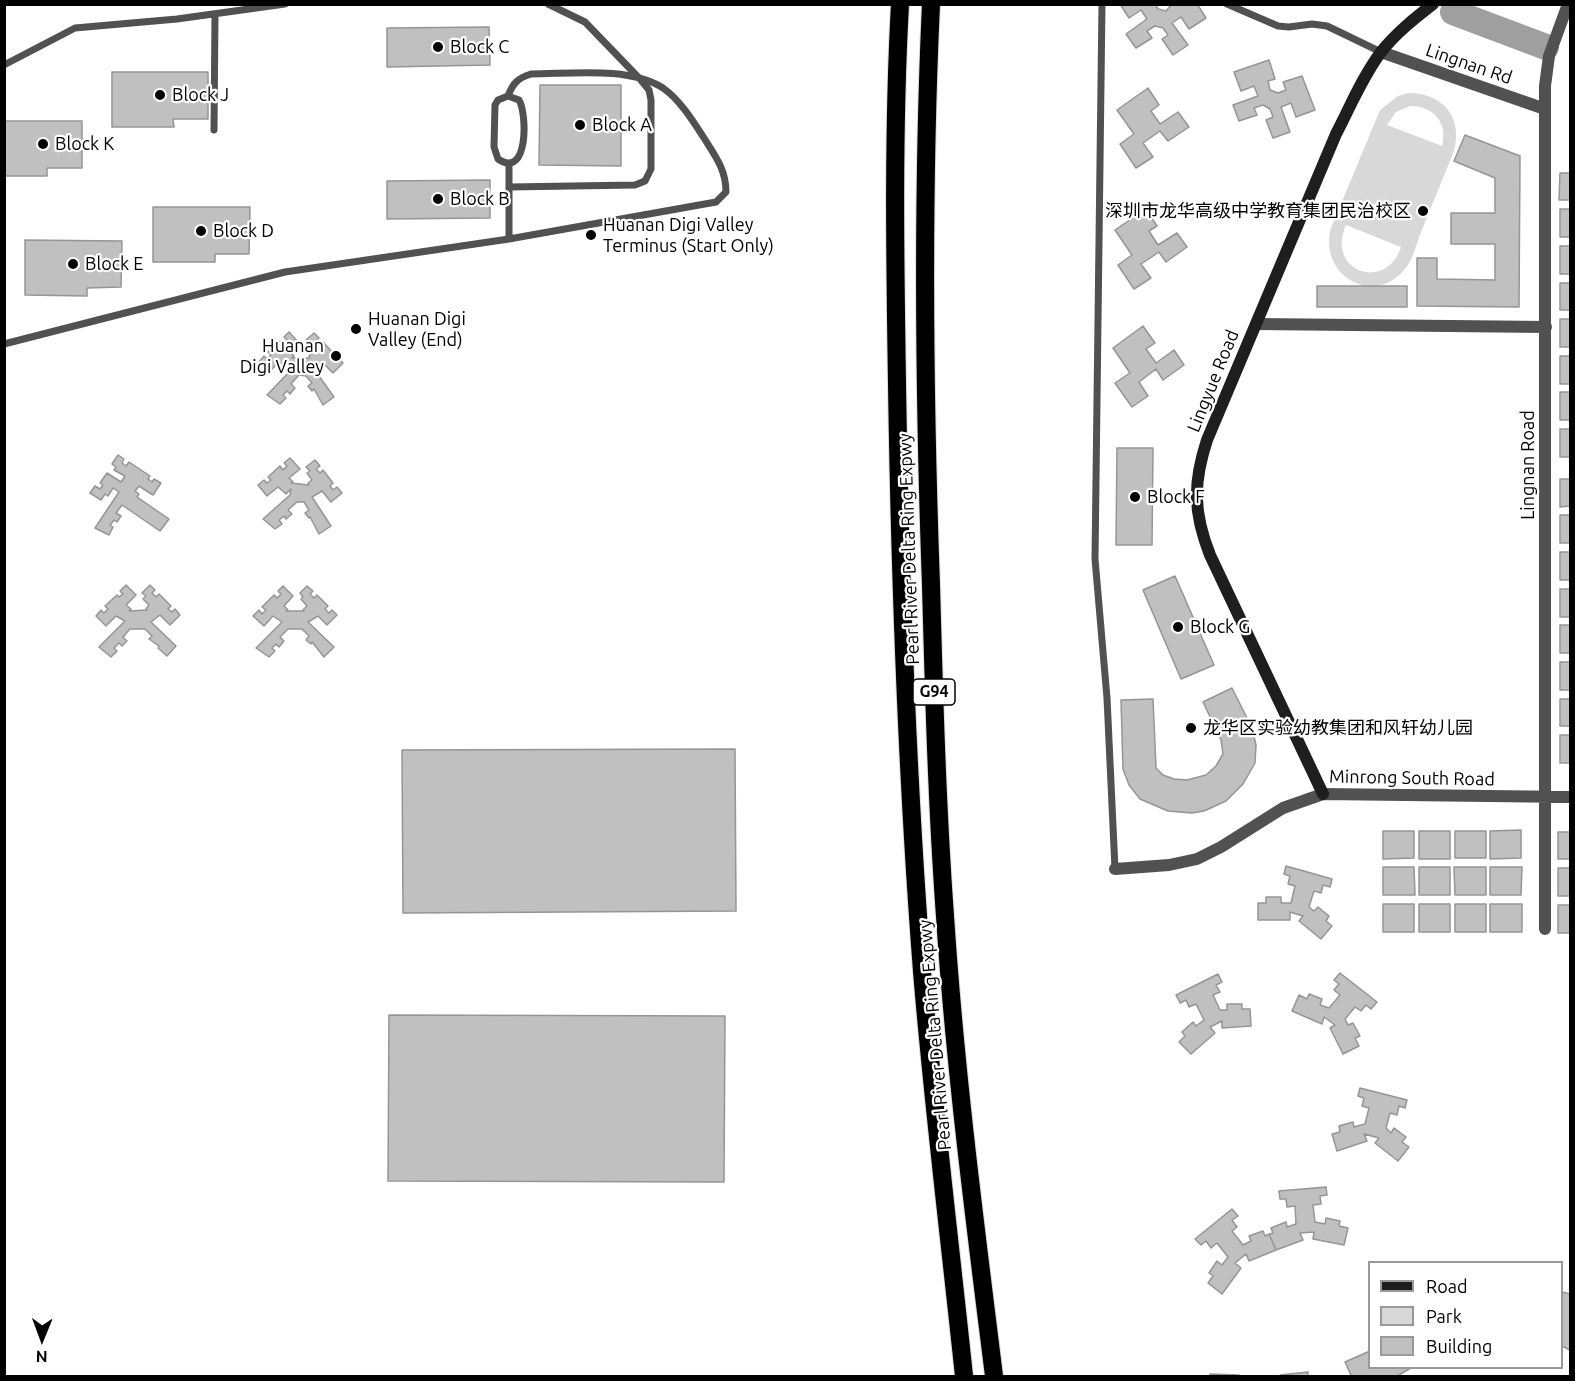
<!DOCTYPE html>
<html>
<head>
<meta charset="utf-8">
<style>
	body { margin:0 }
	#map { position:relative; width:1575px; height:1381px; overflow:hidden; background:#fff; font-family:Ubuntu,sans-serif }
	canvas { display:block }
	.frame { position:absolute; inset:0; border:6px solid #000; pointer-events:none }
	.legend { position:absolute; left:1368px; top:1261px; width:195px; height:108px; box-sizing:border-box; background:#fff; border:2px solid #999; margin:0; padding:8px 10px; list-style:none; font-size:18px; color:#000 }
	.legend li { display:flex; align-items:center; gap:12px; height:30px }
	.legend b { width:30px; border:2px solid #999 }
	.north { position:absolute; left:12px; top:1309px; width:60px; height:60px; -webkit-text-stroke:4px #fff; paint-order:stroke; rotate:181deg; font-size:16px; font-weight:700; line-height:24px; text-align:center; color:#000 }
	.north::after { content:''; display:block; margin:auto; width:21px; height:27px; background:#000; clip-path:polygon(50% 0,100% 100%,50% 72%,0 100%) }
</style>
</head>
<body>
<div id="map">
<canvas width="1575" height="1381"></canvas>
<div class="frame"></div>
<ul class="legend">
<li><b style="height:8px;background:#1e1e1e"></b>Road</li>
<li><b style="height:16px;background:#d8d8d8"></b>Park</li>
<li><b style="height:16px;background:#c0c0c0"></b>Building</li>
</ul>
<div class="north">N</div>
</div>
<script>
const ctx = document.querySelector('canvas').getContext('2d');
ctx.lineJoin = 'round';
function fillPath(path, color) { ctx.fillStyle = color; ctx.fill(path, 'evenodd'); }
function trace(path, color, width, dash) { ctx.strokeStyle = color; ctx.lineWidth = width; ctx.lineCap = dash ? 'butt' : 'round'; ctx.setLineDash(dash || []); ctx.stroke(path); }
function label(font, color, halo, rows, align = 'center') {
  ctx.font = font + ' Ubuntu,"Noto Sans SC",sans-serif'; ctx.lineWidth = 4.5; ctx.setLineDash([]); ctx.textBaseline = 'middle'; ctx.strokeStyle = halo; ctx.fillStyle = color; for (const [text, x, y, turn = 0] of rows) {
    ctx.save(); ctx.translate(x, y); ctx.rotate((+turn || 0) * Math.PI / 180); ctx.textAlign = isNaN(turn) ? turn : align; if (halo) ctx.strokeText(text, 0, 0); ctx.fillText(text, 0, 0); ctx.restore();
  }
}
fillPath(new Path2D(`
	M1408,93C1443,93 1463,117 1454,151C1443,178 1432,205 1421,232C1416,245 1413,260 1404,270C1373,307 1318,275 1331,228L1380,110L1398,96ZM1410,106C1434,106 1448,123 1442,146L1387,125L1396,112ZM1346,225L1401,247C1386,293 1325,271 1346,225Z`), '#d8d8d8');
trace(new Path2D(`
	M1453,12L1546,47`), '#9f9f9f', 26);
const building = new Path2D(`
	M1120,4H1155L1158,9L1166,11L1172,4H1197L1206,18L1189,29L1181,17L1172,23L1188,45L1173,55L1162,39L1168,35L1163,28L1155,26L1147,31L1152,38L1136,48L1126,34L1147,19L1141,10L1129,18Z
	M489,27L490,65L387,67V28Z
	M1269,60L1275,79L1268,81L1270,90L1278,93L1286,90L1283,82L1302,76L1315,110L1296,117L1291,103L1281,107L1290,132L1273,138L1266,120L1273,117L1270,109L1263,105L1254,108L1257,115L1239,121L1233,105L1258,96L1254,86L1241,91L1234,72Z
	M112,72H208V119H173L174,127H112Z
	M540,85H621V166L539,165Z
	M1148,88L1159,105L1151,111L1160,124L1178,112L1189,127L1168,141L1160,131L1143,143L1153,157L1136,168L1120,144L1134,134L1117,110Z
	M4,121H82V168H47V176H4Z
	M1465,135L1520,156L1519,307L1417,306V258H1437V279L1495,280V244H1451V213H1495V178L1454,161Z
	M1560,173H1570V200H1559Z
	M490,180V218L387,219V181Z
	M153,207H250L249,254H215V262H153Z
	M1146,209L1157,226L1149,231L1158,245L1177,233L1187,247L1166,262L1159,252L1141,264L1151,278L1134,289L1118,265L1132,255L1115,230Z
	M1560,209H1570V237H1560Z
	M25,240L122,241L121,287L87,288V296L25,295Z
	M1560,246H1570V274H1560Z
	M1560,283H1570V310H1560Z
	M1317,286H1407V307H1317Z
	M1560,319H1570V347H1560Z
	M1143,326L1155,343L1146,349L1156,363L1174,350L1184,365L1163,380L1156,369L1139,382L1148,396L1132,407L1115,383L1130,373L1113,348Z
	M289,332L299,343L290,352L294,356L292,358H310L309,356L313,352L307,346L309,344L306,340L314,333L319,338L316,341L320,345L323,342L334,354L331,357L335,361L338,358L343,363L333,373L323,363L314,369L334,397L323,405L314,389L312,391L308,386L312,383L306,376L299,375L291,384L295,388L290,394L287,391L283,395L286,398L280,404L267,395L292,369V363L287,368L279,362L269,372L259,362L264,356L267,359L271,355L268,352L280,341L283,344L287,340L284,337Z
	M1560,356H1570V384H1560Z
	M1560,392H1570V420H1560Z
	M1560,429H1570V457H1560Z
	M1117,448H1153L1152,545H1116Z
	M118,455L124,459L122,463L126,466L129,462L150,476L148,479L152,482L154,479L161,483L153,495L139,486L135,491L139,494L137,497L169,519L160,531L122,505L116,513L121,516L117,522L114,520L110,525L113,527L109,535L95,528L119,492L113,488L108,496L105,494L101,500L90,493L95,486L100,489L103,485L100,483L107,473L121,482L125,476L114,470L116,467L112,464Z
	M290,458L300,469L289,478L293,482L291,483L309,485L308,483L312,480L307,473L310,471L306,467L315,460L320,466L316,469L320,473L323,470L333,483L330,486L333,490L337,487L342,493L331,502L322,491L312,497L331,526L319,534L310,517L309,518L305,513L309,510L304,502H297L288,510L292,514L286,519L284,516L279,520L282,524L275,529L263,519L290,495L291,489L286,494L278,487L267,496L258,485L264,480L267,483L271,480L268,477L280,466L283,470L287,466L284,463Z
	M1560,479H1570V506L1560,507Z
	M1560,515H1570V543H1560Z
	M1560,552H1570V580H1560Z
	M1175,576L1214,665L1181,679L1143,590Z
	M126,585L136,595L126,605L131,609L129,611L147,610L146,609L149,605L143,599L146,596L142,593L150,585L155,590L152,593L156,597L159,594L171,606L168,609L172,612L175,609L180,615L170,625L160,615L151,622L176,646L167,656L158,648L159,646L149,639L152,636L145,629H130L123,637L127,641L122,646L119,643L114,648L117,651L111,657L99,647L125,621L116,616L106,626L96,616L101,610L104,613L108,609L105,606L117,595L119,597L123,594L120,591Z
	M283,586L293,596L284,606L288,610L286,611H304L303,610L307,606L301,599L303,597L300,593L307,586L313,591L310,594L314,598L317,595L328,606L325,609L329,613L332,610L337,615L327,625L318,616L308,622L334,647L324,657L312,642L311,644L306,640L309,636L302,629H288L280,637L284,641L279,647L276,644L272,648L275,651L269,657L256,648L282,622L273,616L264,626L253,616L259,610L262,614L266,610L262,607L274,595L277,598L281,594L278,591Z
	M1560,589H1570V617H1560Z
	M1560,625H1570V653H1560Z
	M1560,662H1570V690H1560Z
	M1232,688L1252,728L1256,745L1255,763L1243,784L1226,801L1204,811L1192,813L1168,811L1140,799L1129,785L1123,769L1121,700L1153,699L1156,768L1163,775L1174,779L1187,780L1206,775L1216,766L1223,754L1221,740L1203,702Z
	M1560,699H1570V726H1560Z
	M1560,735H1570V763H1560Z
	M735,749L736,911L403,913L402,750Z
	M1521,830V858L1490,859V831Z
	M1383,831H1414V858L1383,859Z
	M1419,831H1450V859H1419Z
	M1455,831H1486V858H1455Z
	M1558,832H1570V859H1558Z
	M1286,866L1332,879L1330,887L1323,885L1321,893L1314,891L1309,907L1314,911L1318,907L1329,916L1326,921L1332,926L1321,939L1299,921L1303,916L1290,912V920H1258V903H1266V897H1281V903H1291L1295,886L1288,884L1290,876L1284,874Z
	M1383,867H1414L1415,895H1383Z
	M1419,867H1450V895H1419Z
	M1454,867H1486V895H1455Z
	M1490,867H1522L1521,895H1490Z
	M1558,868H1570V896H1558Z
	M1383,904H1414V932H1383Z
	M1419,904H1450V932H1419Z
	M1455,904H1486V932H1455Z
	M1490,904H1522V932H1490Z
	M1558,905H1570V933H1558Z
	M1340,973L1377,1002L1371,1009L1366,1005L1361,1011L1355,1007L1345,1019L1348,1025L1353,1023L1360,1036L1355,1038L1359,1046L1343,1054L1330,1028L1335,1025L1324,1017L1322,1024L1292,1011L1299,995L1307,999L1309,994L1322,999L1320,1005L1329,1008L1340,995L1334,990L1339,984L1334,980Z
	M1218,974L1222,982L1216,985L1220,992L1213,995L1220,1010H1227V1004H1242V1009H1250L1251,1026L1222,1028V1021L1210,1027L1215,1033L1191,1054L1179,1042L1185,1036L1182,1032L1193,1022L1196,1026L1204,1020L1196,1004L1189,1007L1186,1000L1180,1003L1176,995Z
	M389,1015L725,1016L724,1182L388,1181Z
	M1360,1088L1407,1100L1405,1108L1399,1106L1397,1115L1390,1113L1386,1128L1391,1133L1394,1128L1406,1137L1402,1142L1409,1147L1398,1161L1375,1143L1379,1138L1364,1134L1367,1141L1337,1151L1332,1134L1340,1132L1339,1126L1353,1122L1354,1127L1365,1124L1369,1108L1362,1106L1364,1098L1358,1096Z
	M1326,1187L1327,1195L1320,1196L1321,1204L1313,1205L1315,1222L1325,1224L1326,1218L1340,1221L1339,1226L1348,1228L1344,1245L1313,1239L1314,1232L1300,1233L1303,1240L1276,1250L1269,1234L1273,1233L1271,1228L1286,1222L1287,1227L1296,1224L1295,1206L1287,1207L1286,1199H1280L1279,1191Z
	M1232,1209L1238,1216L1232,1220L1237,1227L1232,1231L1243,1245L1251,1241L1249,1236L1263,1231L1265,1236L1269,1234L1276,1250L1249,1261L1246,1254L1235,1263L1241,1268L1222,1294L1208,1283L1213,1276L1209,1273L1217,1261L1222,1265L1228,1257L1217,1243L1211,1248L1206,1241L1201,1245L1195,1239Z
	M1562,1292L1570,1294V1350L1562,1346Z
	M1370,1351V1368H1411L1397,1376H1348L1351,1375L1345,1362Z
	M1308,1372V1376H1280V1375Z
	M1210,1374L1239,1375V1376H1210Z`);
fillPath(building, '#c0c0c0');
trace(building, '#959595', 1.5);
const highway = new Path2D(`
	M900,4C893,131 895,258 897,384C900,580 907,776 922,971C933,1106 950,1242 964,1376
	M931,4C922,198 924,392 931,585C934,695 937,806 945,916C955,1070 975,1223 994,1376`);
trace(highway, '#dbdbdb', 20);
trace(new Path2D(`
	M1102,4L1095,559L1107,698L1115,869
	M1227,4L1278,26L1289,27L1312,24L1327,26L1381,52
	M4,65L75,28L177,19L285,4
	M508,96L519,100C527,113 529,180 498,159L494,147L495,105L498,100Z
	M214,130L215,15
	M509,163V239
	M509,187L635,185L645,181L651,169V100L649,90L640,79L585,22L548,4
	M4,344L285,272L509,239L716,202L726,192C726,170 716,157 704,138C693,121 680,100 663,88C628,66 570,74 531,74C518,78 513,83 508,96`), '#515151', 7);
trace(new Path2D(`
	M1381,52L1545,109
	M1256,324L1546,327
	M1115,869L1169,865L1197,859L1221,847L1283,808L1323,794L1570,797
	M1545,929V86L1549,56L1568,4`), '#515151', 12);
trace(new Path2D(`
	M1323,794L1210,555C1193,512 1193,483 1207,440L1336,134C1350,107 1363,76 1381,52C1396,33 1415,18 1433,4`), '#1e1e1e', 12);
trace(highway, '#000', 18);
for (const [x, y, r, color] of [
	[438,47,6,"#000"],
	[160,95,6,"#000"],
	[580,125,6,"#000"],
	[43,144,6,"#000"],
	[438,199,6,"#000"],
	[1423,211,6,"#000"],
	[201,231,6,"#000"],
	[591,235,6,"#000"],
	[73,264,6,"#000"],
	[356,329,6,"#000"],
	[336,356,6,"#000"],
	[1135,497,6,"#000"],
	[1178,627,6,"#000"],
	[1191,728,6,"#000"]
]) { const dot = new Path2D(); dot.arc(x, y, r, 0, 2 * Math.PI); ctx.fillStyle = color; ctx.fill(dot); trace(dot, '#fff', 2); }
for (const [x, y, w] of [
	[934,692,42]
]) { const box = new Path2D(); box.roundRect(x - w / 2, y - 13, w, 26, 4.5); ctx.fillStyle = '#fff'; ctx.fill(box); trace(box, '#000', 1.5); }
label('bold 16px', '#000', null, [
	["G94",934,692]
]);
label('18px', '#000', '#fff', [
	["Block C",450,47],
	["Block J",172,95],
	["Block A",592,125],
	["Block K",55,144],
	["Block B",450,199],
	["深圳市龙华高级中学教育集团民治校区",1411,211,"right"],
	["Huanan Digi Valley",603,225],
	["Terminus (Start Only)",603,246],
	["Block D",213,231],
	["Block E",85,264],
	["Huanan Digi",368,319],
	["Valley (End)",368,340],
	["Huanan",324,346,"right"],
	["Digi Valley",324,367,"right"],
	["Block F",1147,497],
	["Block G",1190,627],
	["龙华区实验幼教集团和风轩幼儿园",1203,728]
], 'left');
label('18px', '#000', '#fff', [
	["Lingnan Rd",1469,64,19],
	["Lingyue Road",1213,381,-68],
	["Lingnan Road",1528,465,-90],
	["Pearl River Delta Ring Expwy",909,549,-92],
	["Minrong South Road",1412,778,1],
	["Pearl River Delta Ring Expwy",935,1035,-95]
]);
</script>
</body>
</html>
